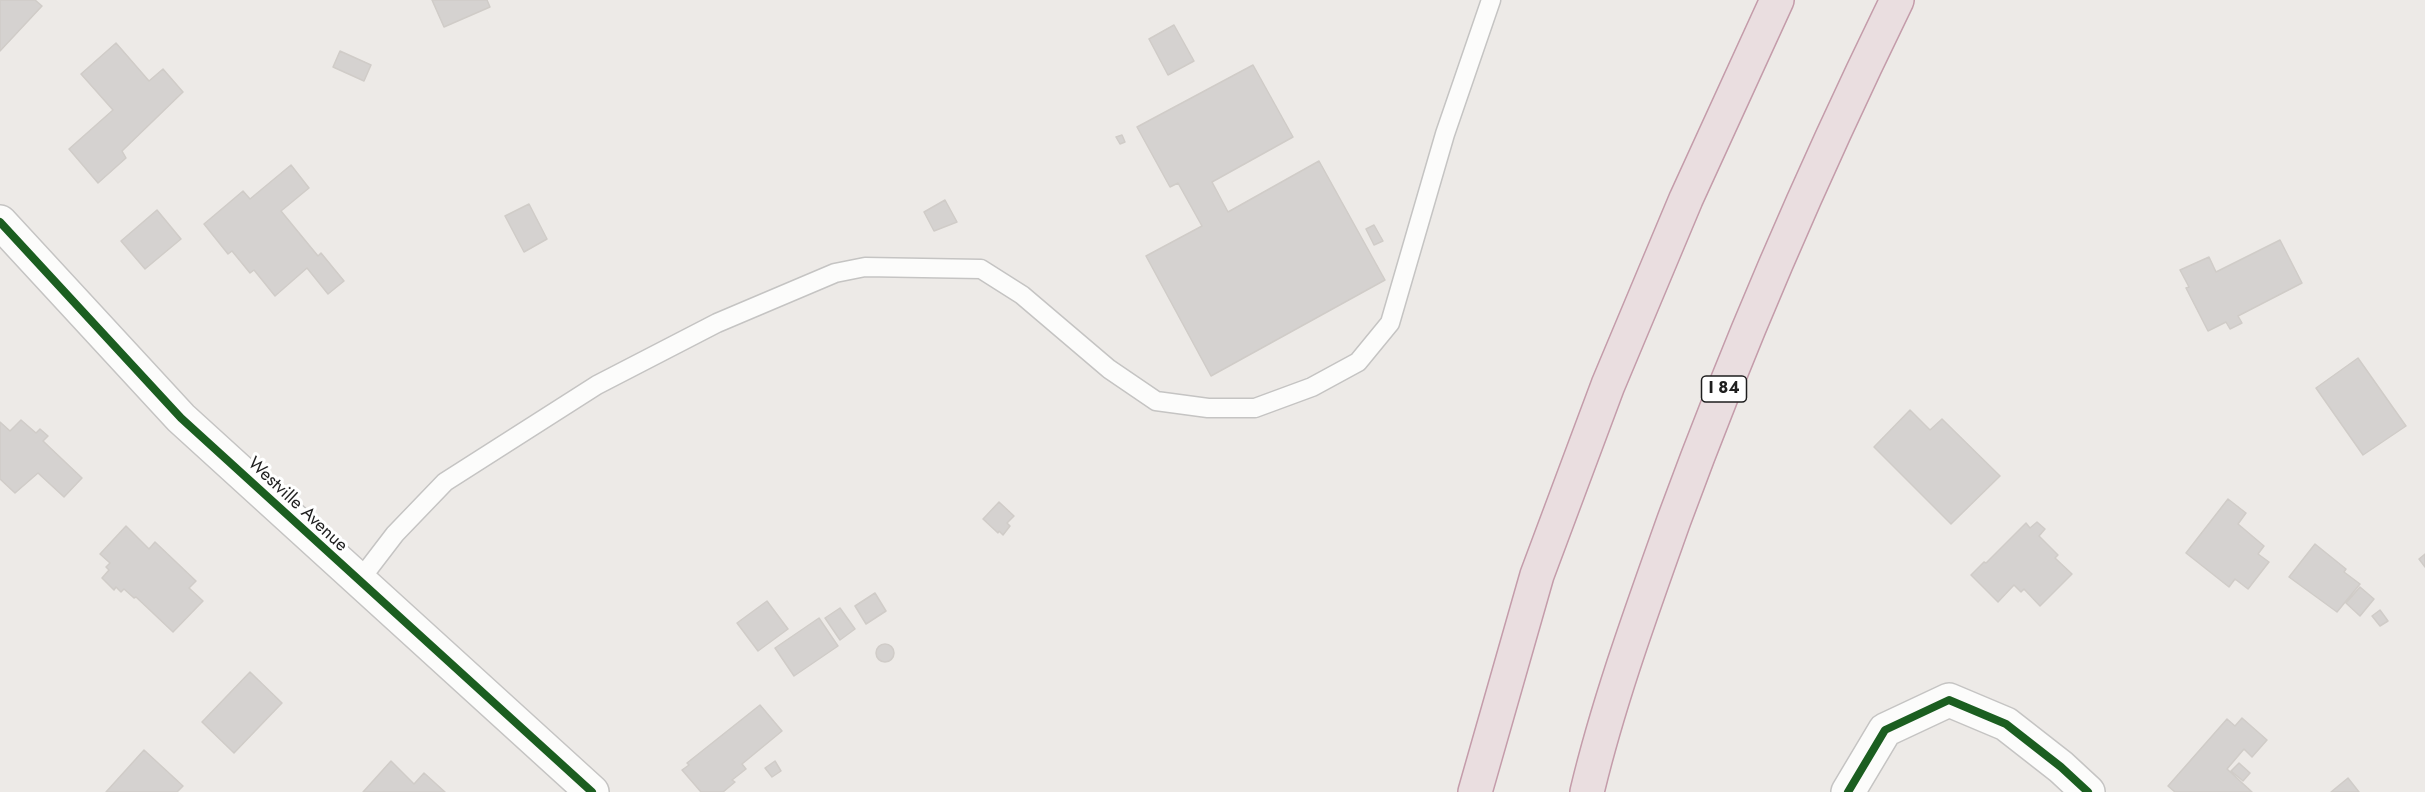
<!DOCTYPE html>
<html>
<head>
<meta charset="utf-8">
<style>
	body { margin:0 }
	canvas { display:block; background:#edeae7 }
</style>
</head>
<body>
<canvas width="2425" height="792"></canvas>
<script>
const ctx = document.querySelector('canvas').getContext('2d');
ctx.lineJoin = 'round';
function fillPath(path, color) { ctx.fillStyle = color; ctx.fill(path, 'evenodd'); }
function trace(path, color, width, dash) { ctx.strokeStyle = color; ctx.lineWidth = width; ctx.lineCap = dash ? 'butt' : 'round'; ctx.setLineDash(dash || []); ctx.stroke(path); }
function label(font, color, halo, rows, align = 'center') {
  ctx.font = font + ' Jost,sans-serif'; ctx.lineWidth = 6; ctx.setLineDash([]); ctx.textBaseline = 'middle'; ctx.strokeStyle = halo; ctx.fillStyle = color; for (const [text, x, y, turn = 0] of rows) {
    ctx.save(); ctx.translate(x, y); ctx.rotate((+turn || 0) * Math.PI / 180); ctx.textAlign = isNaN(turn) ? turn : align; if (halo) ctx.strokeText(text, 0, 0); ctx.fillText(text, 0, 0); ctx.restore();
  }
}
const building = new Path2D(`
	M0,0H35L42,6L0,51Z
	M432,0H487L490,7L444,27Z
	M1174,25L1194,61L1168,75L1149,39Z
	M116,43L149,81L163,69L183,92L122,151L126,158L98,183L69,149L113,110L81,74Z
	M340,51L371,65L364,81L333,67Z
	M1253,65L1293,137L1212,182L1228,212L1319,161L1385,280L1211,376L1146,256L1202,226L1178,183L1170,187L1137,127Z
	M1122,135L1125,142L1120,144L1116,137Z
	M291,165L309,188L281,211L318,256L321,253L344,281L328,294L307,268L275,296L254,270L250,273L232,251L228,254L204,224L243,191L250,199Z
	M945,200L957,222L934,231L924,212Z
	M529,204L547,239L524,252L505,216Z
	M157,210L181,239L145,269L121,241Z
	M1374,225L1383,241L1374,245L1366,229Z
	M2280,240L2302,283L2238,316L2242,323L2230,329L2226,322L2208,331L2186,288L2189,287L2180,270L2209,257L2216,272Z
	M2358,358L2406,426L2363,455L2316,388Z
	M1910,410L1930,430L1942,419L2000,476L1951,524L1874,447Z
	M21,420L36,433L40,429L48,436L43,441L82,478L64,497L38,473L15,493L0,479V422L10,431Z
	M2228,499L2246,513L2238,524L2264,546L2258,554L2269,562L2248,589L2235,579L2229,587L2186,553Z
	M999,502L1014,516L1007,523L1010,526L1003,535L999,531L998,533L983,519Z
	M2037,522L2045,529L2039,536L2058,555L2055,558L2072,574L2040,606L2024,589L2021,592L2014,585L1998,602L1971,575L1984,562L1986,563L2026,523L2030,528Z
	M126,526L149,549L155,542L196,581L189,588L203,601L173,632L136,597L134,598L124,589L121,592L116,587L114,590L102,578L109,570L106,567L110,563L100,554Z
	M2315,544L2346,569L2344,572L2360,584L2337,612L2289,577Z
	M2425,554V567L2419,559Z
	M2360,587L2374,599L2360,616L2346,603Z
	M875,593L886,611L866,624L855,606Z
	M767,601L788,629L758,651L737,623Z
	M840,608L855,629L840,640L825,618Z
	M2380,610L2388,621L2380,626L2372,616Z
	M819,618L838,646L794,676L775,648Z
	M876 653a9 9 0 1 1 18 0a9 9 0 1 1-18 0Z
	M250,672L282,703L234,753L202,722Z
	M760,705L782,731L742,764L746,769L732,780L735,782L723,792H701L682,770L689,765L687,763Z
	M2242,718L2267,740L2252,757L2244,749L2227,769L2252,792H2175L2168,786L2227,719L2235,726Z
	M144,750L183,786L177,792H106Z
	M391,761L414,784L424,773L445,792H363Z
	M775,761L781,771L772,777L765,768Z
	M2239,763L2250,773L2243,781L2231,771Z
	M2348,778L2359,792H2331Z`);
fillPath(building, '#d5d2d0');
trace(building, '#d0ccc8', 1.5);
const service = new Path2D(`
	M359,581L395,534L445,482L597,385L717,323L835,273L865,267L981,269L1022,295L1109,369L1156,401L1208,408H1255L1312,387L1358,362L1390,323L1445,134L1491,0`);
const minor = new Path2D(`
	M0,222L181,418L592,792
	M1848,792L1885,730L1949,700L2006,724L2061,767L2088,792`);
const motorway = new Path2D(`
	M1475,792L1537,575L1608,385L1686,199L1777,0
	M1587,792C1609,700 1642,610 1674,520C1739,343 1814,170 1897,0`);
trace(service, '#c5c4c3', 21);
trace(minor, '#c5c4c3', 36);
trace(motorway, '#c49caa', 36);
trace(service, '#fcfcfb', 18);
trace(minor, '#fcfcfb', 33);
trace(motorway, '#eadee0', 33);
trace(new Path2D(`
	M0,222L181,418L592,792
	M1848,792L1885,730L1949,700L2006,724L2061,767L2088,792`), '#1b5e20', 8);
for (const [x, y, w] of [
	[1724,389,45]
]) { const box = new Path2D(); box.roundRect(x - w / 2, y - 13, w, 26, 4.5); ctx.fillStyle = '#fff'; ctx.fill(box); trace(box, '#1e1e1e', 1.5); }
label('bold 16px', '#1e1e1e', null, [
	["I 84",1724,389]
]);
label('18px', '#1e1e1e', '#fff', [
	["Westville Avenue",297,505,43]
]);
</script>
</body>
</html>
